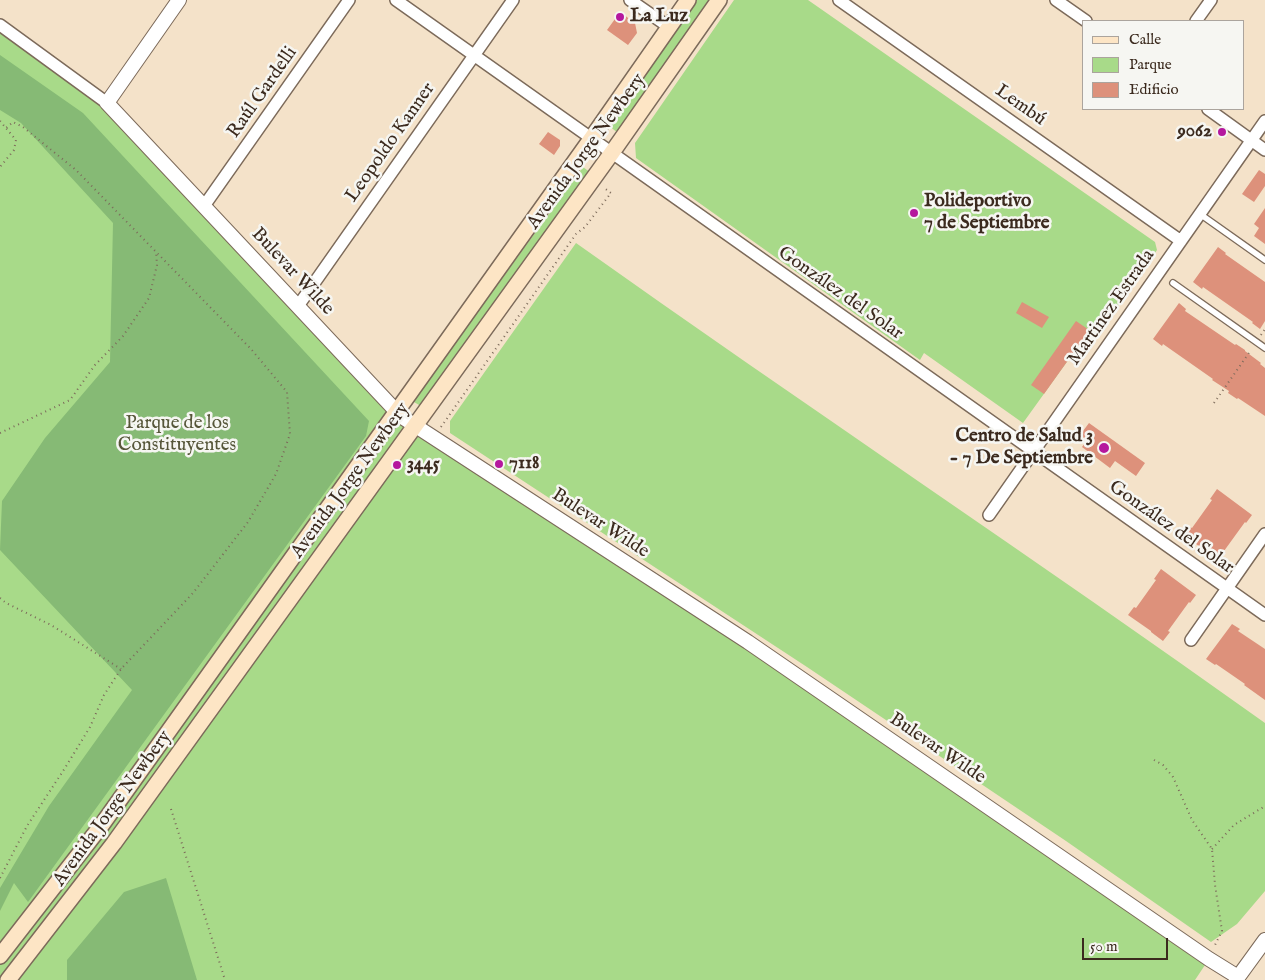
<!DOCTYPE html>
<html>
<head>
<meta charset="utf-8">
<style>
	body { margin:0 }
	#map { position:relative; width:1265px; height:980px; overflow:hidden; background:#f4e2c9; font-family:"IM FELL English",serif }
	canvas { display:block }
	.legend { position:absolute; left:1082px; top:20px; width:162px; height:90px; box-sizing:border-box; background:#f6f6f2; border:1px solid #aba49d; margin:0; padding:6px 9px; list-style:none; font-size:15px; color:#3b2a1e }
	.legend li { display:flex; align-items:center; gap:10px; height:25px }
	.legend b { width:25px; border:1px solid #aba49d }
	.scale { position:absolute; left:1082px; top:938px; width:86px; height:22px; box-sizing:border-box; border:2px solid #3b2a1e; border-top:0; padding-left:6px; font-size:15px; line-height:18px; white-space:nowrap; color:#3b2a1e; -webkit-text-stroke:4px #f6f6f2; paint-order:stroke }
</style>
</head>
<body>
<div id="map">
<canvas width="1265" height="980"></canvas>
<ul class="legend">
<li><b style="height:6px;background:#fde5c5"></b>Calle</li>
<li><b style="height:14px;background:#a8da89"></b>Parque</li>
<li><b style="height:14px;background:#dd917b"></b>Edificio</li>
</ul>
<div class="scale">50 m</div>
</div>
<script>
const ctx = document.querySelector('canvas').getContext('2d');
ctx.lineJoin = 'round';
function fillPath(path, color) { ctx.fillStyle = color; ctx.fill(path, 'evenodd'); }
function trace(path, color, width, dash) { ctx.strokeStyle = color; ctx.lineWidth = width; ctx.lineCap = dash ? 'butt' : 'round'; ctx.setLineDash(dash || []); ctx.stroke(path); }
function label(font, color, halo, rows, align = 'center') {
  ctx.font = font + ' "IM FELL English",serif'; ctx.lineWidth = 5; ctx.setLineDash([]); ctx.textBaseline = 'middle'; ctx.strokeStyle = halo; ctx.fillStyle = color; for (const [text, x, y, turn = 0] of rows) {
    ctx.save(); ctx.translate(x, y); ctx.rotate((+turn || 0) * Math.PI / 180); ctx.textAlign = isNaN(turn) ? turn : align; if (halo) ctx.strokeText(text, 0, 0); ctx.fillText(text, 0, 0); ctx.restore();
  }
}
fillPath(new Path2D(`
	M697,0H712L618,133L609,126Z
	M734,0H808L1155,242L1157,250L1097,336L1092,332L1082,347L1079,345L1023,423L924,353L920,360L636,158L635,143Z
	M0,25L107,103L396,411L1209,959L1195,980H0Z
	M583,167L591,173L423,404L419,405L414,402L415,398Z
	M576,243C804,405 1037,560 1265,723V891L1237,924L1211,942L1066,841L807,667L450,433V421Z`), '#a8da89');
fillPath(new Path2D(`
	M0,55L83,113L369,421L366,436L28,902L14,883L0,911V888L49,806L132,690L0,550L2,501L45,438L110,362L113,223L21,123L0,110Z
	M166,878L197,980H67V960L124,892Z`), '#86ba75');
fillPath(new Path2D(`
	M620,12L635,23L637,33L628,45L607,30Z
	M548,132L560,140V146L554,155L539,144Z
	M1259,170L1265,174V186L1254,202L1242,194Z
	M1265,208V244L1254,236L1259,228L1254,224Z
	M1218,247L1226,253L1225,254L1265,282V321L1260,329L1252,323L1253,322L1203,287L1202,289L1193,282Z
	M1022,302L1049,317L1042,328L1016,313Z
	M1179,303L1186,309L1185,311L1235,345L1236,344L1245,350V351L1261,363L1260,364L1265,368V416L1238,398L1237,399L1228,393L1229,391L1212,380L1213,379L1163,344L1162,346L1153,339Z
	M1076,321L1092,332L1082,347L1079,345L1044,394L1031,385Z
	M1089,423L1145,463L1136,476L1115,461L1110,468L1082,447L1087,440L1080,435Z
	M1217,489L1252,515L1246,523L1245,522L1224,551L1226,552L1219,561L1184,535L1190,527L1192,528L1212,500L1210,499Z
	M1161,569L1196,595L1190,603L1189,602L1168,631L1170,632L1163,641L1151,632V631L1128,615L1134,607L1136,608L1156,580L1154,579Z
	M1232,624L1240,629L1238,631L1265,649V700L1244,685L1245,684L1216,664L1215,665L1206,659Z`), '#dd917b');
const service = new Path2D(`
	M1200,214L1265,260
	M1173,283L1265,348`);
const minor = new Path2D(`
	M396,0L1265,615
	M630,0L669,27
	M839,0L1181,241
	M1056,0L1086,21
	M1196,21L1211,0
	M0,25L107,103
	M1208,109L1265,150
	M204,206L349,0
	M298,306L513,0
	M989,515L1265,121
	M1191,640L1265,534`);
const tertiary = new Path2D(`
	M179,0L107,103L396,411L405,419L748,642L1209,959L1238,977
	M1236,980L1265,940`);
const secondary = new Path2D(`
	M0,956L101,826L591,139L688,0
	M8,980L114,843L611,154L719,0`);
trace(service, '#7c6a5a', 8);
trace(minor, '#7c6a5a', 14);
trace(tertiary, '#7c6a5a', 16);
trace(secondary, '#7c6a5a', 18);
trace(new Path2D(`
	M0,121L16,140L14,150L0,167
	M1261,335L1265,329
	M1214,403L1251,350
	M441,427L576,234L585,227L611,193L603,187
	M0,433L70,400L95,365L123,336L149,298L157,265L156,251
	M0,598L6,603L51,625L121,669
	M1154,760L1163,765L1173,777L1192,820L1212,849L1215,885L1222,931L1214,947
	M171,809L225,980
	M1212,849L1234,825L1265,806
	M0,878L27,826L65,768L90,727L104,695L121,669L193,593L248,522L276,474L290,434L287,392L251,349L76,170L23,127L13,122L6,128`), '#7c6a5a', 2, [1, 4]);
trace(service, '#fff', 5.5);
trace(minor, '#fff', 11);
trace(tertiary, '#fff', 14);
trace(secondary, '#fde5c5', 15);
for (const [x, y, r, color] of [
	[620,17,5,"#b5179e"],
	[1222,132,5,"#b5179e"],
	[914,213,5,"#b5179e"],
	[1104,448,6,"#b5179e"],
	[499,464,5,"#b5179e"],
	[397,465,5,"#b5179e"]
]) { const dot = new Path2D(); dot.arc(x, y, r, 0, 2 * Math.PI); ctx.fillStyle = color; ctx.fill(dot); trace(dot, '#f6f6f2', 2); }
label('bold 19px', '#3b2a1e', '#f6f6f2', [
	["La Luz",630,17],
	["9062",1212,132,"right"],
	["Polideportivo",924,202],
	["7 de Septiembre",924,224],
	["Centro de Salud 3",1093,437,"right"],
	["- 7 De Septiembre",1093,459,"right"],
	["7118",509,464],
	["3445",407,465]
], 'left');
label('19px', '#3b2a1e', '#f6f6f2', [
	["Raúl Gardelli",263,93,-55],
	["Lembú",1020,106,35],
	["Leopoldo Kanner",391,143,-55],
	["Avenida Jorge Newbery",587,152,-54],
	["Bulevar Wilde",292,272,47],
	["González del Solar",840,294,35],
	["Martinez Estrada",1112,308,-55],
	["Avenida Jorge Newbery",351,481,-54],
	["Bulevar Wilde",600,524,33],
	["González del Solar",1171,528,35],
	["Bulevar Wilde",937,749,34],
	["Avenida Jorge Newbery",113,809,-54]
]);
label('19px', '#565639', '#f6f6f2', [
	["Parque de los",177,424],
	["Constituyentes",177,446]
]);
</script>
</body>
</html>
